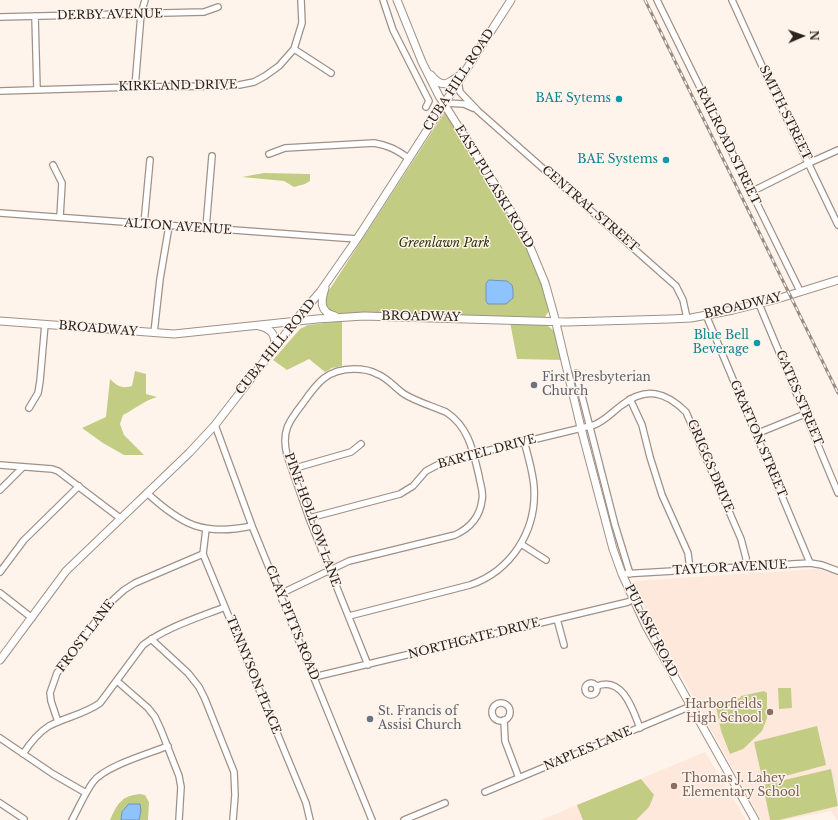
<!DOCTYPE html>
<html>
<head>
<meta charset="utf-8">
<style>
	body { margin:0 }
	#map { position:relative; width:838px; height:820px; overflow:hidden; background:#fff4ec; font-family:"Libre Baskerville",serif }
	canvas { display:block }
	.north { position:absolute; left:782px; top:16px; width:40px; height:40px; -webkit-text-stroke:3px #fff4ec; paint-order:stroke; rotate:88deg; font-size:11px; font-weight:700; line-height:16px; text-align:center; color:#2a231f }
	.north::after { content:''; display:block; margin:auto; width:14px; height:18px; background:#2a231f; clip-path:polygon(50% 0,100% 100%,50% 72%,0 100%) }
</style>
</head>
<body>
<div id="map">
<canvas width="838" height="820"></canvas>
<div class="north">N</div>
</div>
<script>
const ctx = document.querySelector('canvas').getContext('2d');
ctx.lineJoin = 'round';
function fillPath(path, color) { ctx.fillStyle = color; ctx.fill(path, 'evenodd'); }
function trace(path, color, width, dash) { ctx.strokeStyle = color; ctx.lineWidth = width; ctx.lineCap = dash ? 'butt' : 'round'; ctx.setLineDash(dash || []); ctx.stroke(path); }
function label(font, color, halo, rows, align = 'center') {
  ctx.font = font + ' "Libre Baskerville",serif'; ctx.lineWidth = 3; ctx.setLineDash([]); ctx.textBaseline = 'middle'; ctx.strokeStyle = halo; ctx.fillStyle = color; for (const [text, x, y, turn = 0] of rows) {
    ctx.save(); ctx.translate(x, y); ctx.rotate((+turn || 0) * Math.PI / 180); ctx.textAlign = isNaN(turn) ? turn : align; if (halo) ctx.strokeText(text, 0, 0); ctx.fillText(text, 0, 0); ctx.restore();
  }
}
fillPath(new Path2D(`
	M817,569L838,575V820H837L831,811L784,820H761L647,613L634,581Z
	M705,752L746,820H541Z`), '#fde8db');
fillPath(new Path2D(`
	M445,112L511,217L536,269L550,309L545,317L332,313L328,311L324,298Z
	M264,173L310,174V181L305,184L294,187L284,181L242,177Z
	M342,321V366L332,368L325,372L309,359L287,370L273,360L300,329L308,325Z
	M510,322L544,323L557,333L564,360L517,359Z
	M135,371L146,374V394L157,397C145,400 135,409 123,415L120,424L124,435L144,455H124L103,443L82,428L106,417L110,379C117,386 122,389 132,386Z
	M778,688H791L792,708L779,709Z
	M764,691L767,693V718L762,731L743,749L730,754L721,731L716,706L718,703L740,698L741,696Z
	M817,726L826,765L763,782L754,742Z
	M831,769L838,806L779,820H770L763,785Z
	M641,779L654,795L649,807L636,820H583L577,805Z
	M140,794L145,795L149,802L148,820H110C118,803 121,796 140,794Z`), '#c2cc83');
const water = new Path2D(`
	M489,280L507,281L512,285L513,290V298L506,304H488L486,301V284Z
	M129,804H140L141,811L139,820H121L122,812Z`);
fillPath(water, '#8ec3fe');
trace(water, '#7093bb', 1);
const minor = new Path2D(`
	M383,0L393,30L429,101L426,107
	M657,0L800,291
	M732,0L772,88L838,225
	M35,16L37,90
	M0,17L204,12L218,7
	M294,49L331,73
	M458,81L460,92L478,111L676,286L683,300L687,318
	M135,87L141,14L145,0
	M0,91L135,87L220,86L239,85L254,82L265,76L279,66L294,49L302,23L301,0
	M444,103L464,104L473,108
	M269,154L285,148L374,143C388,145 397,150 408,158
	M53,165L62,183L60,217
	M751,192L809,163L838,150
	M0,213L357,239
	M144,224L150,160
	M206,228L212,156
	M759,304L838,493
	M706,315L810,563
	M154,333L160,279L169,226
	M576,373L615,525L630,574
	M630,399L642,425L650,457L662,495L688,553L690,570
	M29,408L38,393L40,381L45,324
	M215,425L252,526L372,820
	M756,434L805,414
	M0,465L52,469L58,471L120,518
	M292,469L351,452L361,444
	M0,490L23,467
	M147,493C183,526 204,536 252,526
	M309,518L400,494L413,486L426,471L445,461L594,425C606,420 612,412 622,405C646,386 666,392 686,412L741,539L746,558V567
	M206,529L203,554L306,803L310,820
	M521,544L546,560
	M0,572L24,540L79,486
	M622,574L810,563L822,565L838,571
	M0,593L32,618
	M280,594L349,561L455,535C470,528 480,517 482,500C484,492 480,484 479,476C473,451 469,427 446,412C432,406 417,402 404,394C395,388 388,378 377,374C370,370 362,369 354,369C327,369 317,383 303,403C289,421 281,431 287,455L309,518L368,665
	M349,616L470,585C511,571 537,531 534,487C533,472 528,456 524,441
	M557,619L564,645
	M151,639L188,673L199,687L205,699L234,772L235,795L233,820
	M314,677L628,602L633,599
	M117,681L148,708L155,717L161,730L179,776L181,787L179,820
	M585 689a6 6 0 1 1 12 0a6 6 0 1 1-12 0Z
	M597,686C623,676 633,710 640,728
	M492 712a9 9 0 1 1 18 0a9 9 0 1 1-18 0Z
	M504,720L505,741L519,778
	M58,722L51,701L50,693L57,673L105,609L114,599L124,590L135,583L203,554
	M0,738L53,774L86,793
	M23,754C30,743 38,733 49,726C66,717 85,714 100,703L143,645C167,627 197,618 225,607
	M485,792L691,706
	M0,803L24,819
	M72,820C79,807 85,793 93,782C105,766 148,754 168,746
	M404,820L445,803`);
const major = new Path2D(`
	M397,0L422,62L439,96L494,183L515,218L530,247L545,283L554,315L581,428L613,549L622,574L646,626L755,820
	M431,75C442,89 448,84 460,75
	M325,288C321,301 319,312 335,316
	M0,321L174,334L317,319L364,316L567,322L670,319L691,318L733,310L777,299L838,280
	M259,326C271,328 277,336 274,347
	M0,660L66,571L189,453L215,425L300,315L320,292L357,239L511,0`);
trace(minor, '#a19085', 8);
trace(major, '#a19085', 9);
trace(minor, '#fff', 5.5);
trace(major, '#fff', 7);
const rail = new Path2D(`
	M645,0L838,393`);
trace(rail, '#958c86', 3);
trace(rail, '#fff4ec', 1.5, [4.5]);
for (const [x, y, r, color] of [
	[619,99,4,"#0f9aa8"],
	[666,160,4,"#0f9aa8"],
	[757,343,4,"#0f9aa8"],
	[534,385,4,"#6b7280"],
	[770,712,4,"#8d6e63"],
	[370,719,4,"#6b7280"],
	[674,786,4,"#8d6e63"]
]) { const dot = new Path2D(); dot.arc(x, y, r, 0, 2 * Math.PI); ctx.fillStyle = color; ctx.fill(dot); trace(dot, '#fff4ec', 1.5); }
label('12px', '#2a231f', '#fff4ec', [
	["DERBY AVENUE",110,15,-1],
	["CUBA HILL ROAD",459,80,-57],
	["KIRKLAND DRIVE",178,86,-1],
	["SMITH STREET",785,113,64],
	["RAILROAD STREET",728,146,64],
	["EAST PULASKI ROAD",494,187,59],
	["CENTRAL STREET",590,209,41],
	["ALTON AVENUE",178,227,4],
	["BROADWAY",743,306,-13],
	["BROADWAY",421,317,1],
	["BROADWAY",98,329,5],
	["CUBA HILL ROAD",276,347,-51],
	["GATES STREET",799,398,67],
	["GRAFTON STREET",758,439,67],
	["BARTEL DRIVE",487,452,-15],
	["GRIGGS DRIVE",710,466,67],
	["PINE HOLLOW LANE",312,520,70],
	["TAYLOR AVENUE",730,568,-3],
	["CLAY PITTS ROAD",292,623,68],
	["PULASKI ROAD",651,631,63],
	["FROST LANE",86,636,-53],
	["NORTHGATE DRIVE",474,639,-14],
	["TENNYSON PLACE",253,675,68],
	["NAPLES LANE",588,749,-23]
]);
label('12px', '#0d838f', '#fff4ec', [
	["BAE Sytems",611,99],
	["BAE Systems",658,160],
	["Blue Bell",749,336],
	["Beverage",749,350]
], 'right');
label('italic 12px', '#2c3105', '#fff4ec', [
	["Greenlawn Park",444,244]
]);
label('12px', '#5b616d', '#fff4ec', [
	["First Presbyterian",542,378],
	["Church",542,392],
	["St. Francis of",378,712],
	["Assisi Church",378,726]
], 'left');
label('12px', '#785e54', '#fff4ec', [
	["Harborfields",762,705],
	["High School",762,719],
	["Thomas J. Lahey",682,779,"left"],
	["Elementary School",682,793,"left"]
], 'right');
</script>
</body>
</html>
